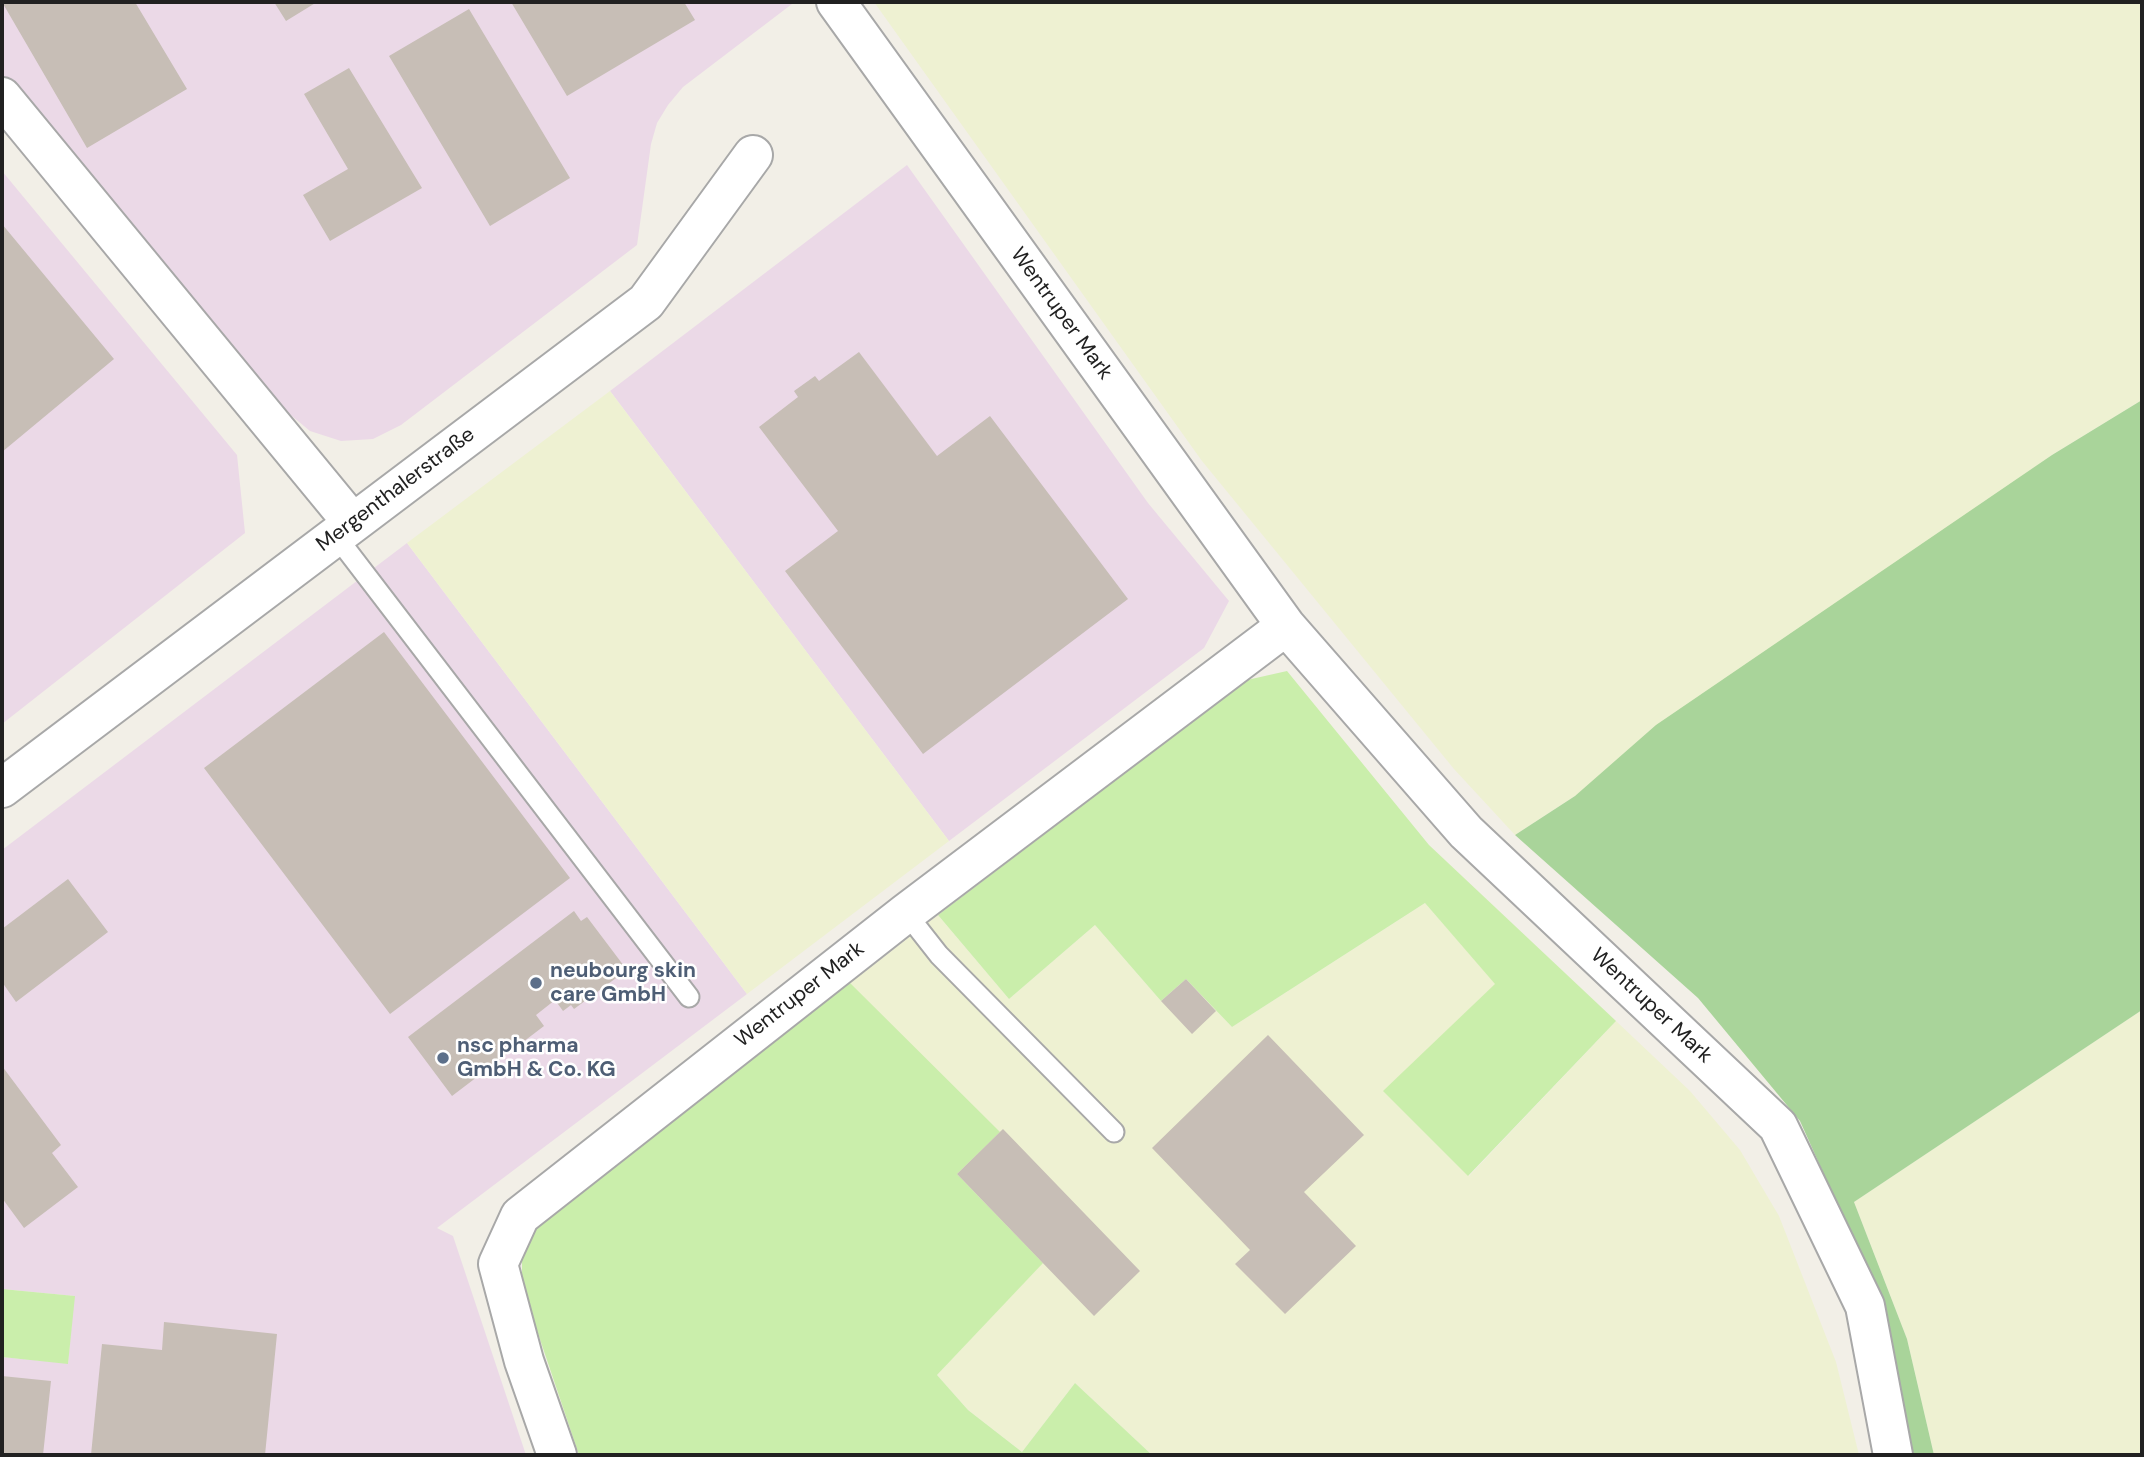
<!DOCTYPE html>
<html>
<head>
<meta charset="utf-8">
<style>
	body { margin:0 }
	#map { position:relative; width:2144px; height:1457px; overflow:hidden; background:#f2efe7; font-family:"DM Sans",sans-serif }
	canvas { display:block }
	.frame { position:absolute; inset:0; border:4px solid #212121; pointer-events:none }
</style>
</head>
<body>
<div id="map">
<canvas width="2144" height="1457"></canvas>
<div class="frame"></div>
</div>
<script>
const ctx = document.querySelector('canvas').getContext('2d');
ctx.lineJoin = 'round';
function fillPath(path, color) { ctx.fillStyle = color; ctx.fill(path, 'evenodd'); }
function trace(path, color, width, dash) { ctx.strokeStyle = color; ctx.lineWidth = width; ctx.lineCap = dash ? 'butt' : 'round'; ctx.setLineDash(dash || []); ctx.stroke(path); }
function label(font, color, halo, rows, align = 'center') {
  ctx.font = font + ' "DM Sans",sans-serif'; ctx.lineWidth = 5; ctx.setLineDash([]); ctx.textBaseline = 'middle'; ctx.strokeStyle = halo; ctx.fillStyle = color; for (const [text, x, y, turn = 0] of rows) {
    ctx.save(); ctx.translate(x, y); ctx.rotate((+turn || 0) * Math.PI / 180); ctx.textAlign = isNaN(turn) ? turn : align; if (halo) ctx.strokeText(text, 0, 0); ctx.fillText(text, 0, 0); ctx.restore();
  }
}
fillPath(new Path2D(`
	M2,2H790L792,4L683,87L668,105L657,123L651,144L637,245L401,425L373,439L341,441L310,431L287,412L2,74Z
	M907,165L1148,503L1229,601L1204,648L949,841L610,391Z
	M2,171L237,455L245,533L2,724Z
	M407,543L747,994L437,1228L453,1236L526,1455H2V1357L68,1363L74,1296L2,1289V850Z`), '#ebd9e7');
fillPath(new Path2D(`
	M874,2H2142V400L2052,455L1575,796L1515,835L1454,769L1202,461Z
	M610,391L949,841L747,994L407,543Z
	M1425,903L1496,984L1384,1091L1469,1176L1616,1021L1690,1091L1740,1150L1779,1216L1836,1362L1859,1455H1152L1075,1383L1022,1452L968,1410L937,1375L1042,1263L957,1174L850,983L938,915L1009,999L1095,925L1161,1001L1186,979L1232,1027Z
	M2142,1010V1455H1934L1907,1339L1854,1202Z`), '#eef1d2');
fillPath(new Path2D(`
	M1287,671L1429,845L1616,1021L1468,1176L1383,1091L1495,984L1425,903L1232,1027L1186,979L1161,1001L1095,925L1009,999L938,915L1247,680Z
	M850,983L1000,1132L957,1174L1043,1263L937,1375L968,1410L1022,1452L1075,1383L1152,1455H579L522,1286V1252L538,1219Z
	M2,1289L75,1296L68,1364L2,1357Z`), '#caeeab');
fillPath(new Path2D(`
	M2142,400V1010L1854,1202L1907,1339L1934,1455H1909L1880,1299L1800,1121L1698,998L1515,835L1575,796L1656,725L2052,455Z`), '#a9d49a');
fillPath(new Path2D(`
	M2,2H135L187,89L87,148Z
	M274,2H317L286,21Z
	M511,2H684L695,20L567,96Z
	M469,9L570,178L490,226L389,56Z
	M349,68L422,188L330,241L303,195L348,169L304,94Z
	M2,224L114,359L2,452Z
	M859,352L937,456L990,416L1128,599L923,754L785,571L838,531L759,427L798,397L794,391L815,376L819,381Z
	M384,632L570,878L390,1014L204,768Z
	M68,879L108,932L16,1002L2,982V929Z
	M574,911L581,921L587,917L627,970L574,1009L571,1005L563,1011L555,1000L536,1015L544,1026L452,1096L408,1037Z
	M1186,979L1216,1011L1192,1034L1161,1001Z
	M1268,1035L1364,1135L1304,1192L1356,1246L1285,1314L1235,1264L1250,1250L1152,1148Z
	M2,1066L61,1145L52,1153L78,1187L24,1228L2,1198Z
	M1003,1129L1140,1271L1094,1316L957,1174Z
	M164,1322L277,1334L265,1455H91L102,1344L162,1350Z
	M2,1376L51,1381L43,1455H2Z`), '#c7beb6');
const lane = new Path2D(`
	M336,536L689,997
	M906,913L939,955L1114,1132`);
const street = new Path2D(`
	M2,97L352,522
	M1286,626L1466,832L1778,1126L1865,1306L1893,1455
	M2,788L646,302L753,155
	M557,1455L524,1361L498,1264L520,1216L906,913L1286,626L836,2`);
trace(lane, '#a8a8a8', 23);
trace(street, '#a8a8a8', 42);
trace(lane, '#fff', 19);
trace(street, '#fff', 38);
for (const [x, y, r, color] of [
	[536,983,7,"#5c6f8a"],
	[443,1058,7,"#5c6f8a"]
]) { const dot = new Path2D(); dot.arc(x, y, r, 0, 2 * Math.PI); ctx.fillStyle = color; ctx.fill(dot); trace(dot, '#fff', 2.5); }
label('21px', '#212121', '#fff', [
	["Wentruper Mark",1061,314,54],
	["Mergenthalerstraße",396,490,-37],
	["Wentruper Mark",800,995,-38],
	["Wentruper Mark",1651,1006,43]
]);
label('bold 21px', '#4e5e75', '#fff', [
	["neubourg skin",550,971],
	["care GmbH",550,995],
	["nsc pharma",457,1046],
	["GmbH & Co. KG",457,1070]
], 'left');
</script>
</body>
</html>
